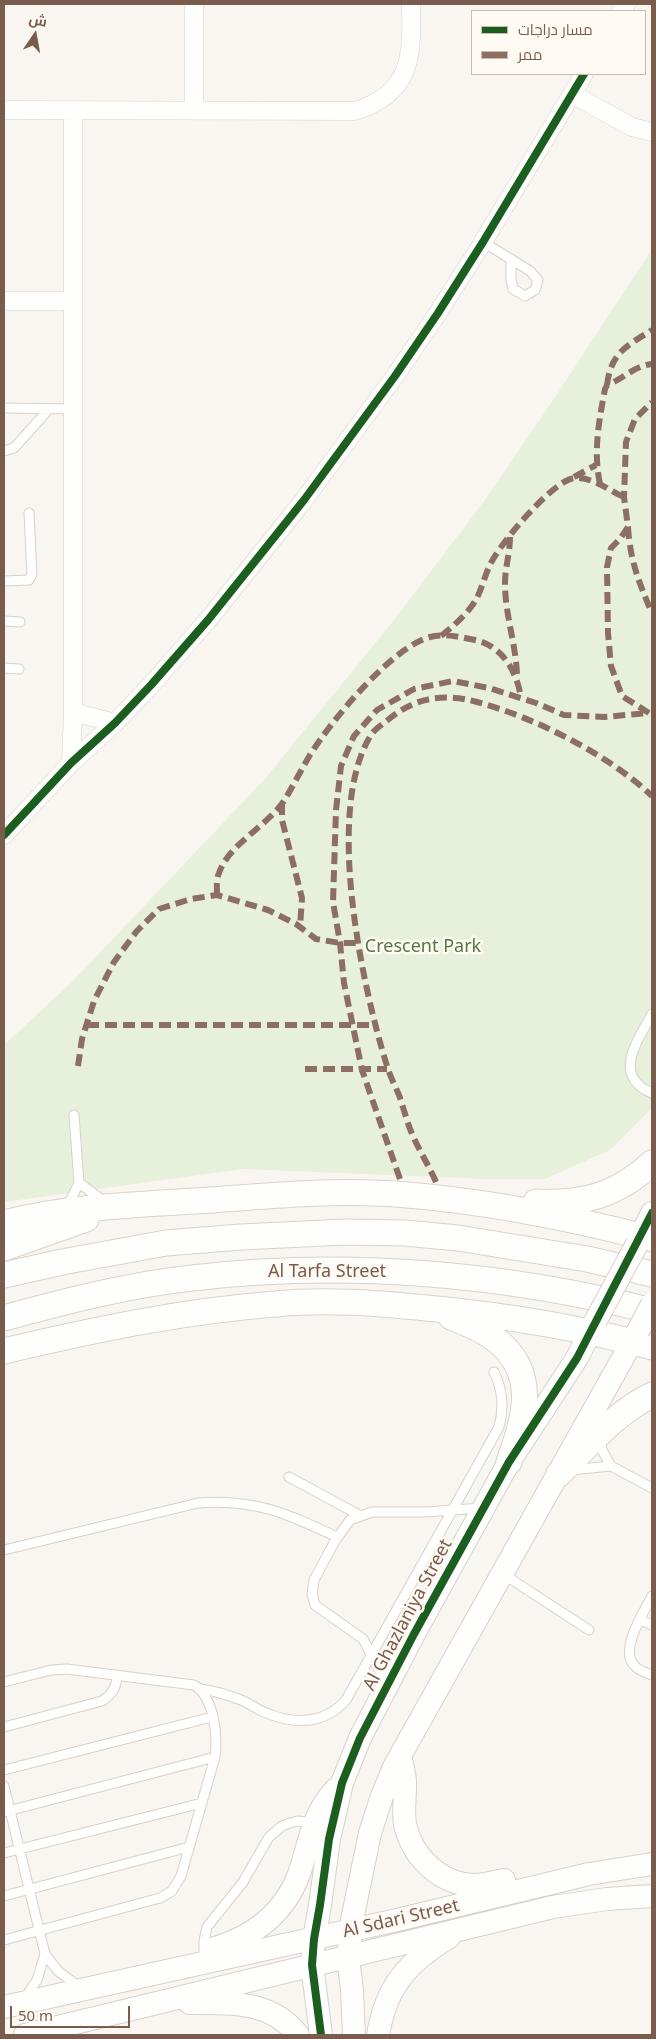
<!DOCTYPE html>
<html>
<head>
<meta charset="utf-8">
<style>
	body { margin:0 }
	#map { position:relative; width:656px; height:2039px; overflow:hidden; background:#f9f5f0; font-family:"Noto Sans",Cairo,sans-serif }
	canvas { display:block }
	.frame { position:absolute; inset:0; border:5px solid #7a5c4d; pointer-events:none }
	.legend { position:absolute; left:471px; top:10px; width:175px; height:65px; box-sizing:border-box; background:#fffaf3; border:1px solid #cabbb1; margin:0; padding:6px 9px; list-style:none; font-size:15px; color:#7a5c4d }
	.legend li { display:flex; align-items:center; gap:10px; height:25px }
	.legend b { width:25px; border:1px solid #cabbb1 }
	.north { position:absolute; left:10px; top:10px; width:50px; height:50px; -webkit-text-stroke:4px #fffaf3; paint-order:stroke; rotate:12deg; font-size:14px; font-weight:700; line-height:20px; text-align:center; color:#7a5c4d }
	.north::after { content:''; display:block; margin:auto; width:18px; height:22px; background:#7a5c4d; clip-path:polygon(50% 0,100% 100%,50% 72%,0 100%) }
	.scale { position:absolute; left:10px; top:2006px; width:120px; height:22px; box-sizing:border-box; border:2px solid #7a5c4d; border-top:0; padding-left:6px; font-size:15px; line-height:18px; white-space:nowrap; color:#7a5c4d; -webkit-text-stroke:4px #fffaf3; paint-order:stroke }
</style>
</head>
<body>
<div id="map">
<canvas width="656" height="2039"></canvas>
<div class="frame"></div>
<ul class="legend">
<li><b style="height:6px;background:#1b5e20"></b>مسار دراجات</li>
<li><b style="height:6px;background:#8d6e63"></b>ممر</li>
</ul>
<div class="north">ش</div>
<div class="scale">50 m</div>
</div>
<script>
const ctx = document.querySelector('canvas').getContext('2d');
ctx.lineJoin = 'round';
function fillPath(path, color) { ctx.fillStyle = color; ctx.fill(path, 'evenodd'); }
function trace(path, color, width, dash) { ctx.strokeStyle = color; ctx.lineWidth = width; ctx.lineCap = dash ? 'butt' : 'round'; ctx.setLineDash(dash || []); ctx.stroke(path); }
function label(font, color, halo, rows, align = 'center') {
  ctx.font = font + ' "Noto Sans",sans-serif'; ctx.lineWidth = 5; ctx.setLineDash([]); ctx.textBaseline = 'middle'; ctx.strokeStyle = halo; ctx.fillStyle = color; for (const [text, x, y, turn = 0] of rows) {
    ctx.save(); ctx.translate(x, y); ctx.rotate((+turn || 0) * Math.PI / 180); ctx.textAlign = isNaN(turn) ? turn : align; if (halo) ctx.strokeText(text, 0, 0); ctx.fillText(text, 0, 0); ctx.restore();
  }
}
fillPath(new Path2D(`
	M652,249L651,1109L610,1150L545,1179H487L243,1169L4,1202V1045L72,982L264,780L394,620L482,504L554,399Z`), '#e7f0db');
const service = new Path2D(`
	M483,242L530,271L538,280L535,290L525,296L513,289L511,280V259
	M4,408L73,409
	M4,451L14,448L48,410
	M4,581L29,580L32,574L29,513
	M4,621L20,622
	M4,668L19,669
	M652,1014C642,1033 617,1066 639,1085C642,1089 648,1091 652,1093
	M79,1183L105,1202
	M67,1207L79,1183L74,1115
	M600,1439L602,1450L611,1466
	M571,1470L611,1466L652,1488
	M289,1477L361,1516
	M4,1550L198,1503C254,1498 288,1514 337,1537
	M503,1574L589,1630
	M652,1596C644,1612 618,1651 635,1666C639,1671 647,1673 652,1675
	M640,1620L652,1625
	M4,1682L51,1670L67,1669L194,1685C214,1697 218,1735 215,1757L181,1876L172,1891L160,1898L4,1940
	M386,1683L363,1639L315,1605L312,1594L314,1580L335,1541L350,1520L372,1512H426L481,1508
	M201,1689C215,1691 228,1695 241,1700C251,1704 259,1711 269,1714C297,1725 326,1723 346,1700L499,1427C504,1407 503,1391 494,1372
	M4,1727L102,1701C112,1695 117,1687 117,1675
	M4,1770L212,1717
	M4,1786L45,1954L58,1971L78,1986
	M4,1812L215,1757
	M4,1853L202,1803
	M4,1896L189,1847
	M204,1952V1941L207,1927L243,1882L269,1837L282,1826L290,1823L298,1821L314,1823
	M25,1998L37,1980L45,1954`);
const minor = new Path2D(`
	M621,11L626,4
	M572,94L632,127L652,132
	M4,110L355,111C413,93 412,55 411,4
	M194,111V4
	M4,301H73
	M73,712L115,723
	M71,763L73,712V110
	M4,835L71,763L115,723L151,685L208,620L304,500L395,376L438,313L483,242L584,74`);
const tertiary = new Path2D(`
	M637,1244L652,1213
	M400,1756C402,1765 406,1776 405,1786C405,1799 403,1811 405,1824C412,1857 440,1884 474,1885C484,1885 495,1882 504,1880
	M215,1948C258,1935 289,1909 302,1865C310,1838 315,1810 336,1789
	M190,2003C230,2003 271,2000 298,2035
	M4,2007L397,1920L589,1874L652,1864
	M25,2035L553,1907L607,1899L652,1896
	M321,2035L312,1965L314,1939L320,1905L329,1839L342,1783L360,1738L414,1634L509,1462L577,1358L596,1320
	M354,2035L352,1990L348,1958L352,1920L370,1833L382,1796L395,1765L638,1331
	M378,2035C386,1986 408,1962 449,1937`);
const secondary = new Path2D(`
	M536,1202C584,1204 616,1196 652,1163
	M4,1223C66,1207 131,1205 195,1201C262,1197 329,1189 395,1194C480,1200 571,1218 652,1239
	M4,1248L86,1219
	M4,1275L62,1262L166,1243L241,1237L345,1232L405,1233L458,1238L587,1259L652,1274
	M451,1317C466,1323 482,1329 495,1339C540,1373 524,1419 509,1462
	M4,1318C66,1301 128,1285 192,1278C344,1260 504,1273 652,1311
	M4,1351C93,1330 183,1311 275,1304C325,1299 376,1303 426,1308C502,1315 578,1327 652,1347
	M559,1474C588,1446 616,1412 652,1395`);
trace(service, '#d7d1cb', 11);
trace(minor, '#d7d1cb', 19);
trace(tertiary, '#d7d1cb', 24);
trace(secondary, '#d9d2cb', 27);
trace(service, '#fefefd', 9);
trace(minor, '#fefefd', 18);
trace(tertiary, '#fefefd', 22);
trace(secondary, '#fefefd', 25);
const tertiaryBridge = new Path2D(`
	M596,1320L637,1244
	M638,1331L652,1304`);
trace(tertiaryBridge, '#d7d1cb', 24, []);
trace(tertiaryBridge, '#fefefd', 22);
trace(new Path2D(`
	M607,385C611,352 627,346 652,330
	M574,477L596,465
	M600,484C593,451 599,421 605,389L607,385C623,379 634,366 652,364
	M628,527C630,560 639,583 652,613
	M510,537C510,553 505,568 505,583C505,615 516,644 517,675
	M441,636C452,627 463,618 471,607C481,595 483,579 490,565C498,546 555,477 576,478C595,478 608,490 624,497
	M649,713L622,696L611,666L608,633L607,567L611,548L620,539L628,527L624,497L626,442L635,419L652,402
	M282,803V820L302,898L300,927
	M217,895C217,889 216,879 219,873C229,844 266,827 284,801C293,786 301,770 310,755C331,721 392,647 430,637C445,633 460,637 475,640C503,646 517,672 521,698
	M87,1025H375
	M78,1066L82,1039L94,1001L114,962L136,932L159,909L191,899L217,895L268,910L296,924L316,939L340,943H358
	M305,1069H387
	M400,1179L362,1070L344,983L340,943L333,902L336,810L341,766L354,736L377,710L414,689L453,681L489,688L536,703L564,715L604,717L649,713
	M436,1182C429,1166 420,1152 413,1136C407,1123 404,1109 399,1095C395,1086 390,1076 387,1066C362,986 324,810 371,735C375,729 383,724 389,719C416,697 444,693 477,702C534,717 609,755 652,796`), '#8d6e63', 6, [12, 6]);
trace(new Path2D(`
	M4,835L71,763L115,723L151,685L208,620L304,500L395,376L438,313L483,242L584,74
	M321,2035L312,1965L314,1939L320,1905L329,1839L342,1783L360,1738L414,1634L509,1462L577,1358L652,1213`), '#1b5e20', 8);
label('18px', '#537a41', '#fffaf3', [
	["Crescent Park",423,947]
]);
label('18px', '#7a5c4d', '#fffaf3', [
	["Al Tarfa Street",327,1272],
	["Al Ghazlaniya Street",408,1615,-62],
	["Al Sdari Street",401,1919,-13]
]);
</script>
</body>
</html>
